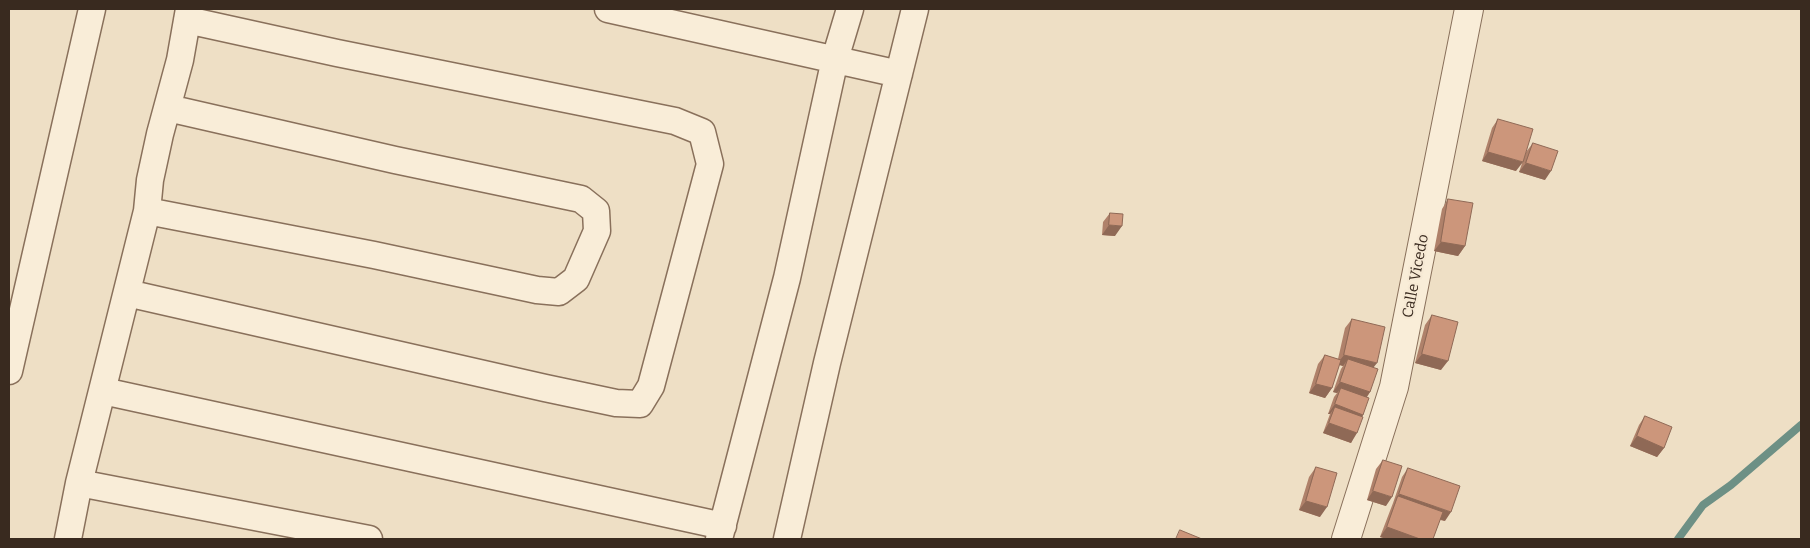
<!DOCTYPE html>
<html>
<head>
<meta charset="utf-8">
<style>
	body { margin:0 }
	#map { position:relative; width:1810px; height:548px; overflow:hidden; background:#eedfc5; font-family:Bitter,serif }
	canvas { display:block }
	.frame { position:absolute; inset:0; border:10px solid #392a1f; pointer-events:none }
</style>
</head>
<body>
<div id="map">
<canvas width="1810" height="548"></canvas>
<div class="frame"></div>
</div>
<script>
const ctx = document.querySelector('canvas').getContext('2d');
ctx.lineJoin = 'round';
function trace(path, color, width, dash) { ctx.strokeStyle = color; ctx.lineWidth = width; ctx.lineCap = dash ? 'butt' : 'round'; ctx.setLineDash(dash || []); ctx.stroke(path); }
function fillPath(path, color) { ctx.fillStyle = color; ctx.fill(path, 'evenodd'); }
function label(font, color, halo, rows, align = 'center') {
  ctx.font = font + ' Bitter,serif'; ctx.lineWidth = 4.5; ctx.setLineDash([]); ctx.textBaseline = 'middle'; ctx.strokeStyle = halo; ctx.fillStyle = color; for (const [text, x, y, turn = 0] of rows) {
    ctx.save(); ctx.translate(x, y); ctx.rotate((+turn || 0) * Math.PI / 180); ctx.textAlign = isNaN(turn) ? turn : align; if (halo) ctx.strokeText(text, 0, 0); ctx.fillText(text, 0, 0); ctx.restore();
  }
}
trace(new Path2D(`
	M1678,539L1703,505L1731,485L1801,425`), '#6d9085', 8);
const minor = new Path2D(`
	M608,9L899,74
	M147,211L374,255L537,290L559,292L576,279L597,231L596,211L581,199L395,160L168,108
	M127,293L545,388L616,403L640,404L651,386L710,164L702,132L675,121L337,53L187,20
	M9,371L92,9
	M103,391L723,526
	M79,483L369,539
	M68,539L79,483L147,211L150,180L160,134L180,60L189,9
	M719,539L787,278L835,59L850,9
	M787,539L827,363L915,9`);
const tertiary = new Path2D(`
	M1346,539L1394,387L1469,9`);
trace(minor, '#89705b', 29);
trace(tertiary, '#89705b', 30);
trace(minor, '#f9edd8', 26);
trace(tertiary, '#f9edd8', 28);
fillPath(new Path2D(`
	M1498,119L1516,171L1482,161L1492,128Z
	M1533,143L1545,180L1519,172L1526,152Z
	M1448,199L1465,246L1458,256L1434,251L1442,209Z
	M1110,213L1115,236L1102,235L1103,222Z
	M1432,315L1441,370L1415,363L1425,325Z
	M1352,319L1373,367L1370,392L1367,397L1363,415L1351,443L1323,433L1330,414H1328L1334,397L1337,393L1333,392L1341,369L1343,366L1339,365L1332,388L1325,398L1309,393L1318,364L1325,355L1338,359L1345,328Z
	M1645,416L1664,448L1657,457L1630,446L1639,425Z
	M1383,460L1386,506L1367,500L1376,469Z
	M1316,467L1320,517L1299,510L1309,477Z
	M1408,468L1445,521L1440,520L1433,539H1387L1380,537L1393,503L1402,477Z`), '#af816a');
fillPath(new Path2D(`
	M1488,152L1523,162L1516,171L1482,161Z
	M1526,163L1551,171L1545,180L1519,172Z
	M1109,225L1122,226L1115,236L1102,235Z
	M1441,242L1465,246L1458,256L1434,251Z
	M1422,354L1448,361L1441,370L1415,363Z
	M1344,355L1377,363L1370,372L1348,359L1343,366L1337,364Z
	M1340,382L1370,392L1363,402L1341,388L1337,393L1333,392Z
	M1316,384L1332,388L1325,398L1309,393Z
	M1335,404L1363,415L1356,424L1335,407L1330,414H1328Z
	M1329,423L1357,433L1351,443L1323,433Z
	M1637,436L1664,448L1657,457L1630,446Z
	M1373,491L1392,497L1386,506L1367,500Z
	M1399,494L1451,512L1445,521L1395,504L1398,496L1393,503Z
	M1306,501L1327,507L1320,517L1299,510Z
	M1387,527L1420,539H1387L1380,537Z`), '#8f6956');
const building = new Path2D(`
	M1498,119L1533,129L1523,162L1488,152Z
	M1533,143L1558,151L1551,171L1526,163Z
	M1448,199L1473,203L1465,246L1441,242Z
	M1110,213L1123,214L1122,226L1109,225Z
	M1432,315L1458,322L1448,361L1422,354Z
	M1352,319L1385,327L1377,363L1344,355Z
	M1325,355L1341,360L1332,388L1316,384Z
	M1348,359L1378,369L1370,392L1340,382Z
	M1341,388L1369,398L1363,415L1335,404Z
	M1335,407L1363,417L1357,433L1329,423Z
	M1645,416L1672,427L1664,448L1637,436Z
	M1383,460L1402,466L1392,497L1373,491Z
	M1316,467L1337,473L1327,507L1306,501Z
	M1408,468L1460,486L1451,512L1399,494Z
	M1398,496L1443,512L1433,539H1420L1387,527Z
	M1180,530L1202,539H1176Z`);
fillPath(building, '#cc967b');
trace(building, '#8f6956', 1);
label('15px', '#392a1f', '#f6e9d4', [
	["Calle Vicedo",1416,276,-79]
]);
</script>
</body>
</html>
